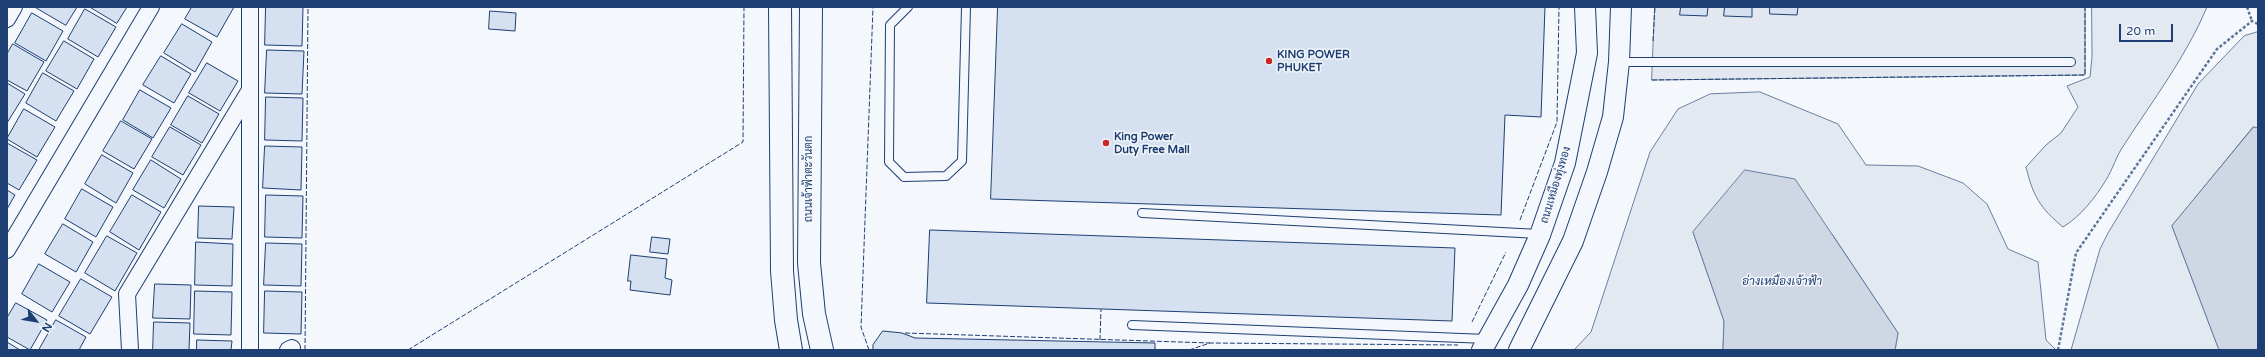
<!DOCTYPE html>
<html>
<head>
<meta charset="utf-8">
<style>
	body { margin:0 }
	#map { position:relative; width:2265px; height:357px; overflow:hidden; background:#f4f7fb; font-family:"Varela Round",sans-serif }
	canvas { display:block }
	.frame { position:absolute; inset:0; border:8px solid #1d3f73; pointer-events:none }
	.north { position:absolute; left:16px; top:301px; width:40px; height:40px; -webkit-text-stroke:3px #f4f7fb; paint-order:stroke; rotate:121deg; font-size:11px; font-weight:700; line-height:16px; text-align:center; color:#1d3f73 }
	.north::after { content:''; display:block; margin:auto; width:14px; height:18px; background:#1d3f73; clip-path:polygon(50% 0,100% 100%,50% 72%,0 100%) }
	.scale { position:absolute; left:2119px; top:24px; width:54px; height:18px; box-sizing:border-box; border:2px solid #1d3f73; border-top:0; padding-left:5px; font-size:12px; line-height:14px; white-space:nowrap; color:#1d3f73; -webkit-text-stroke:3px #f4f7fb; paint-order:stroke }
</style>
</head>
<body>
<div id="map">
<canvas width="2265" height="357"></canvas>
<div class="frame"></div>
<div class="north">N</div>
<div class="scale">20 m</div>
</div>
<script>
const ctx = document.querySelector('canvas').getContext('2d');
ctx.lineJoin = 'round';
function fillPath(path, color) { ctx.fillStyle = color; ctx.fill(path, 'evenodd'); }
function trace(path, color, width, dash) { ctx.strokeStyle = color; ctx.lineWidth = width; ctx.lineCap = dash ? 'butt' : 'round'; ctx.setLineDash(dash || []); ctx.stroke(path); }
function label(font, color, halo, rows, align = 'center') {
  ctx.font = font + ' "Varela Round",Sarabun,sans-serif'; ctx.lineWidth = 3; ctx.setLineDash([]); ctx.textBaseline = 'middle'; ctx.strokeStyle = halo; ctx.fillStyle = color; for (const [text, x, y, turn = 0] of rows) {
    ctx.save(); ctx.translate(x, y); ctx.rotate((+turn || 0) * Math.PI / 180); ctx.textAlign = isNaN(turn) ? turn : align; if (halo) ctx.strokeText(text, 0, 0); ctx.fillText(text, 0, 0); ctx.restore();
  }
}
const green = new Path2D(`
	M2092,7H2207C2186,57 2153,100 2124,145C2116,156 2113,169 2106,180C2095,198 2081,216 2063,227C2040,208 2033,196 2026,167L2046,145L2061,133L2078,107L2067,86L2090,77L2092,57Z
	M2258,32V128L2253,127L2172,226L2219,350H2071L2100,249L2108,233L2198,84L2244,36Z
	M1760,92L1838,124L1866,165L1918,166L1963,183L1987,204L2008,249L2038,262L2046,340L2056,350H1895L1898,333L1832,234L1693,232L1724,321L1723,350H1574L1591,332L1650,152L1678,109L1710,94Z`);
fillPath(green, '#e3e9f0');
trace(green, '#687fa3', 1);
const parking = new Path2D(`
	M1655,7H2085V75L1652,80Z`);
fillPath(parking, '#e3e8f0');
trace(parking, '#687fa3', 1);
const water = new Path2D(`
	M2254,127L2258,128V350H2219L2172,226Z
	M1745,170L1795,179L1898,333L1895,350H1723L1724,321L1693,232Z`);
fillPath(water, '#cfd7e4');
trace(water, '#687fa3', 1);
const building = new Path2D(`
	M35,7H77L66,25Z
	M90,7H127L117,23Z
	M192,7H234L217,37L185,19Z
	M266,7H303L302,46L265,45Z
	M998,7H1545L1541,117L1505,115L1501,215L991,199Z
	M1681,7H1708L1707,16L1680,15Z
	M1725,7H1752V17L1724,16Z
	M1770,7H1798L1797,15L1770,14Z
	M85,9L116,27L98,57L68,39Z
	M490,11L516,13L515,31L489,29Z
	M32,13L63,31L46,61L15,43Z
	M182,24L212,42L195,72L164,53Z
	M64,41L94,59L77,89L46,71Z
	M13,44L44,62L27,91L7,80V54Z
	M267,50L304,51L302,94L265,93Z
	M161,56L191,74L174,103L143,85Z
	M207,63L238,81L220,111L189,93Z
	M43,73L74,91L56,121L26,103Z
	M7,83L25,94L7,123Z
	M140,90L171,108L153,138L123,120Z
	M188,96L219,114L202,143L171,125Z
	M266,97L303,98L302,141L265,140Z
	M24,109L55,127L37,157L7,139Z
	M121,121L152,139L134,169L103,151Z
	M170,127L201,145L183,175L152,157Z
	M7,143L37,160L19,190L7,183Z
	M265,146L302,147L301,190L263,188Z
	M102,155L133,173L116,203L85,184Z
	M151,160L181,179L164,208L133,190Z
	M82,189L113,207L96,237L65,219Z
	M7,190L15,195L7,209Z
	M132,195L161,212L139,250L110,232Z
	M266,195L303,196L302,238L265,237Z
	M199,206L234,207L232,239L198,238Z
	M63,224L93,242L76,272L45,254Z
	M930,230L1455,248L1452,321L927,303Z
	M107,236L137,253L115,291L85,273Z
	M652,237L670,239L668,254L650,252Z
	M196,242L233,244L232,286L195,285Z
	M266,243L302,244L301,286L264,285Z
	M631,255L667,259L665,278L672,280L670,295L630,290L631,281H628Z
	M39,264L70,282L52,312L22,294Z
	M81,279L112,297L90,334L59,316Z
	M155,284L191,285L190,319L153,318Z
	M195,291L232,292L231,335L194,334Z
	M265,291L302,292L301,334L264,333Z
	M16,303L47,320L30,350L7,337V318Z
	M56,320L86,337L79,350H39Z
	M154,322L190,323L189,350H153Z
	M883,331L902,333L915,338L1155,343V350H873V345Z
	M197,340L232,341L231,350H197Z
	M7,342L20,350H7Z`);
fillPath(building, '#d5e0f0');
trace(building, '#1d3f73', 1);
const service = new Path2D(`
	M908,7L890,25L889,162L904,177L946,176L962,161L966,7
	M1619,62H2071
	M1142,213L1539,234
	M1132,325L1487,339`);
const minor = new Path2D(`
	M250,7V350
	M7,19L14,7
	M7,250L151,7
	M130,350L127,294L250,90
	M288,350L292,348`);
const tertiary = new Path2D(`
	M1482,350L1518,285L1540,235L1565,163L1587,53L1585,7
	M1519,350L1573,241L1597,172L1613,117L1619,62L1621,7`);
const secondary = new Path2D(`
	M780,7L782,271L786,320L791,350
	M811,7L809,263L814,314L822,350`);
trace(service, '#1d3f73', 10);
trace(minor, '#1d3f73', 18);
trace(tertiary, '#1d3f73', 22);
trace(secondary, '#1d3f73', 24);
trace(new Path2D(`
	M2247,7L2252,21
	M2058,350L2076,253L2217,49L2252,21L2258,24`), '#5e769c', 2.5, [3, 2]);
trace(service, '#f4f7fb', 8);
trace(minor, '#f4f7fb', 16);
trace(tertiary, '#f4f7fb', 20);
trace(secondary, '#f4f7fb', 22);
trace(new Path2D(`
	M1653,41L1655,7
	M1652,80L2085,75V7
	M1520,220L1557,122L1559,7
	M1472,322L1506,252
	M905,333L1210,343
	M1100,340L1101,309
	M305,350L308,7
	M408,350L743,142L744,7
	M869,350L861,327L873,7
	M1189,350L1210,343L1458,345`), '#1d3f73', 1, [5, 2]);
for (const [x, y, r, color] of [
	[1269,61,4,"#c62828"],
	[1106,143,4,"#c62828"]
]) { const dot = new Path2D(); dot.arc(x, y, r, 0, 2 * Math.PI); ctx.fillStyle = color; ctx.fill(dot); trace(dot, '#f4f7fb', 1.5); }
label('bold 11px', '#1d3f73', '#f4f7fb', [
	["KING POWER",1277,55],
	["PHUKET",1277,68],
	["King Power",1114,137],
	["Duty Free Mall",1114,150]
], 'left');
label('11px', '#1d3f73', '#f4f7fb', [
	["ถนนเจ้าฟ้าตะวันตก",809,179,-90],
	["ถนนเหมืองทุ่งทอง",1556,185,-73]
]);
label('italic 12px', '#1d3f73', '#f4f7fb', [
	["อ่างเหมืองเจ้าฟ้า",1782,282]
]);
</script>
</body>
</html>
